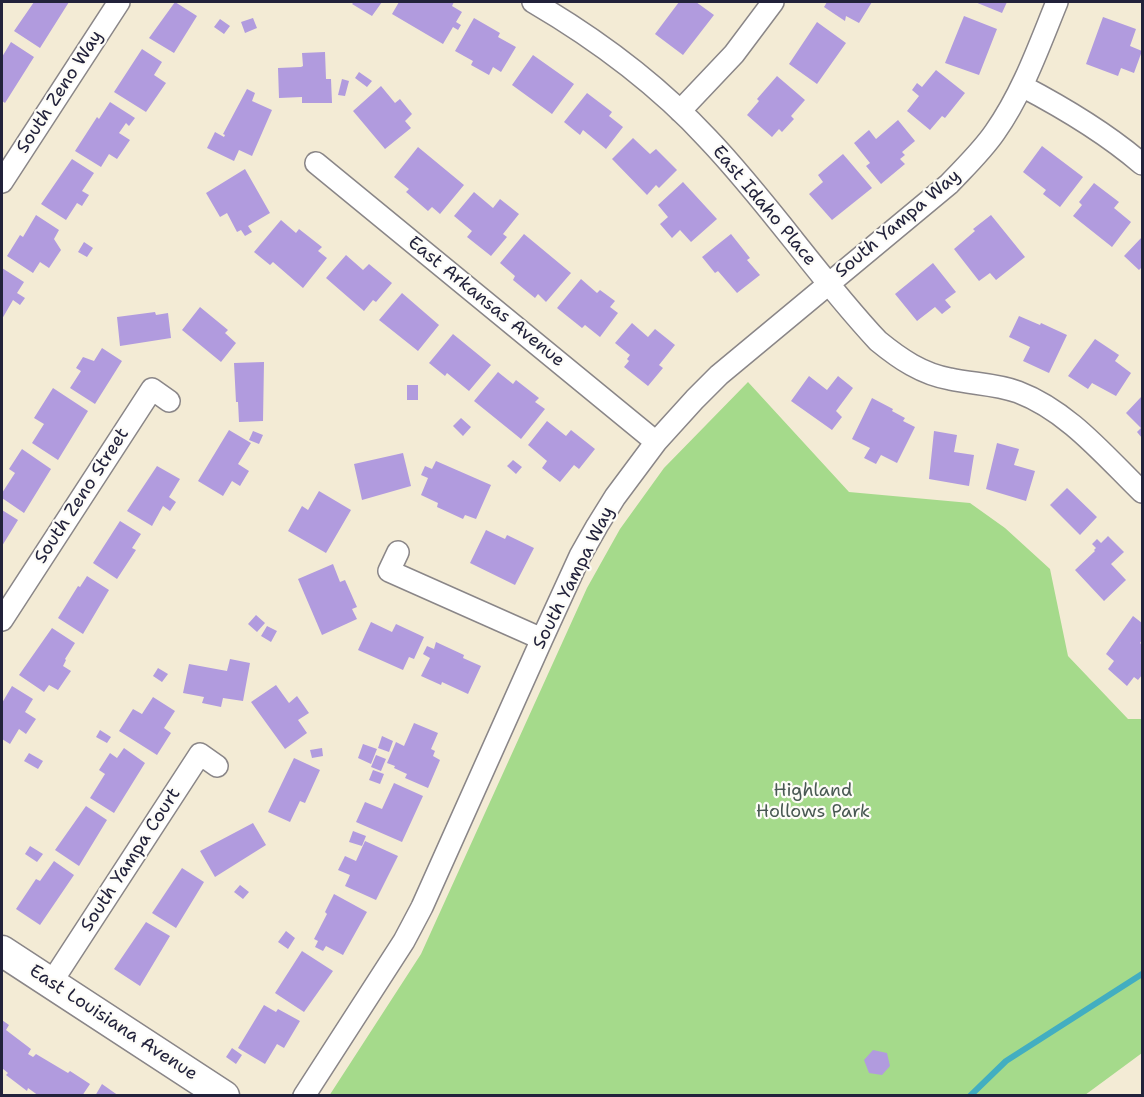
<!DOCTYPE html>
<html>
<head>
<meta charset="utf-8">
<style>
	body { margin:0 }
	#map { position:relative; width:1144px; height:1097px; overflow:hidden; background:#f3ebd5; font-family:"Shantell Sans",sans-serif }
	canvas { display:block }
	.frame { position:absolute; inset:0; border:3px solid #22223b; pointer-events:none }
</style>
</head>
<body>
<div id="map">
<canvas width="1144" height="1097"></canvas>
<div class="frame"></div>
</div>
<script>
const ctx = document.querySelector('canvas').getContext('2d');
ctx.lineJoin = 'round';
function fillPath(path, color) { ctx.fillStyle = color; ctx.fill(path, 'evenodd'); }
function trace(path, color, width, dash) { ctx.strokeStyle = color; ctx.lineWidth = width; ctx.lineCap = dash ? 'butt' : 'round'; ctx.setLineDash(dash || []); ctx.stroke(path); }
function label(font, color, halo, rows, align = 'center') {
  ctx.font = font + ' "Shantell Sans",sans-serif'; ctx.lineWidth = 4.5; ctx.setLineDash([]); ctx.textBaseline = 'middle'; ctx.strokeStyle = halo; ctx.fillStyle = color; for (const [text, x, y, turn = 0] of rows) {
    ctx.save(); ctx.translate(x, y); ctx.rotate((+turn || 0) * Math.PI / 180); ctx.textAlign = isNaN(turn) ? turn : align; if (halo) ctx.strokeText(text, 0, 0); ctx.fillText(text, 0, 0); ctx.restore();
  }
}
fillPath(new Path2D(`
	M748,382L849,492L970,503L1005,528L1050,569L1068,656L1128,719H1142V1053L1085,1095L329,1096L421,954L587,588L620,529L664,468Z`), '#a5da8b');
trace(new Path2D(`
	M970,1096L1006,1061L1142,974`), '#42aec1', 6);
fillPath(new Path2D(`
	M34,2H69L40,48L14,31Z
	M175,2L197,16L174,53L149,38Z
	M354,2H382L372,16L352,4Z
	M399,2H454L452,6L462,12L456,22L461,25L458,30L453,27L443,44L392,14Z
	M679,2H696L714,15L683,55L655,34Z
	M827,2H872L859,23L846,16L845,21L824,7Z
	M975,2H1007L1002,13Z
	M964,16L997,29L979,75L945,63Z
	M1103,17L1136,29L1130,46L1142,51L1134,73L1121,68L1118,76L1086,64Z
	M253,18L257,28L245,33L241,22Z
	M474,18L500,33L498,37L516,47L501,72L493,67L489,75L471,65L473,61L455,51Z
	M220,19L230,26L224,34L214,27Z
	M817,22L846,43L817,84L789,64Z
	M11,42L34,57L5,103L2,101V57Z
	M142,49L162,62L154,75L166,83L146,112L114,92Z
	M325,52L326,79H331L332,103H302V97L279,98L278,68L301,67L303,66L302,53Z
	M533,55L574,84L552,114L512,85Z
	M936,70L965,93L945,118L942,116L930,130L907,111L919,96L912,90L917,83L922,87Z
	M359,72L372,81L367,87L355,78Z
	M777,76L805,100L791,116L794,119L782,132L779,129L772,137L747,115L759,101L757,99Z
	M342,79L349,81L345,96L338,95Z
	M381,86L395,103L400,99L412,114L405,121L411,128L385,149L353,111Z
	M247,89L255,93L252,101L272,110L252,156L239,150L234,161L207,148L215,132L224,137L225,135L223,134Z
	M587,93L612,112L609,116L623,127L606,149L583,130L580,135L564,122Z
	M110,102L135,118L129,126L126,123L119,133L130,140L117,159L109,154L101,167L75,151L97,117L99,119Z
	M898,120L915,141L902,152L905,155L900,159L905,164L881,184L866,166L870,163L854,143L869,130L876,139Z
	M633,138L650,154L656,149L677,170L659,188L656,185L647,195L612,159Z
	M1042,146L1083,177L1060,207L1043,194L1046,190L1023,172Z
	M418,147L464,185L440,214L432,207L428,211L406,192L409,189L394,177Z
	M843,154L872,188L832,220L809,194L823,182L818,175Z
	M72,159L94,173L82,191L89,195L82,206L77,203L66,220L41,204Z
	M245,169L270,213L248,226L252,232L245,236L241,230L237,232L227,213L220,217L206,193Z
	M683,182L717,219L691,242L680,230L672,238L660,224L668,217L658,205Z
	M1094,183L1119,202L1114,208L1131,222L1112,247L1073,216L1082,205L1079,202Z
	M474,192L493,208L500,199L519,214L503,234L507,237L491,256L467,237L472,231L454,216Z
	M36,215L59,230L54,239L61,250L49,268L40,262L33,273L7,256L20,235L23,237Z
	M991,215L1025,257L996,280L990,273L979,281L954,249L975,231L973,229Z
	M281,220L296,233L299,229L322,247L318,251L327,258L303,288L273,262L270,265L254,252Z
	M524,234L571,273L546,302L538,294L535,298L513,280L515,276L500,263Z
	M731,234L750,258L747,260L760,275L737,293L718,271L715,273L702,257Z
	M1142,237V270L1141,268L1139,270L1124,256Z
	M84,242L93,248L87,257L78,252Z
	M346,255L363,270L369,264L392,283L376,302L373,300L364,311L326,278Z
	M933,263L956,292L945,300L951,307L942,314L935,307L917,321L895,294Z
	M2,268L24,282L17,293L25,298L20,305L13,300L2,319Z
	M581,279L597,293L600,290L615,301L610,307L618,313L600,337L585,325L582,328L557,308Z
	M402,293L439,325L418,351L379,320Z
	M200,307L228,330L225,333L236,343L221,362L182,330Z
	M155,312L156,315L168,313L171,338L120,346L117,317Z
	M1019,316L1040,325L1041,323L1067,335L1049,373L1023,361L1030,347L1009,337Z
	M632,323L648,337L655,329L675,345L659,365L663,368L648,386L624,367L629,361L627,359L630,355L615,343Z
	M453,334L491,365L469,391L447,373L445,376L429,363Z
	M1095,339L1119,355L1115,361L1131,373L1116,396L1092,383L1088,389L1068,376Z
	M102,348L122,361L95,404L70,388L81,371L76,368L83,357L94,361Z
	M264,362L263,421L239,422L238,402H236L234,363Z
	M498,372L513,384L516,380L539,398L535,402L545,409L521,439L474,401Z
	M809,376L827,390L838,376L853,388L836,411L842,417L832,430L791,401Z
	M407,385H418V400H407Z
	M53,388L88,411L58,460L32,443L44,424L34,418Z
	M1142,396V438L1137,432L1141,428L1126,413Z
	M872,398L893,409L892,411L905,418L903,421L915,427L897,463L881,455L876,464L864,458L870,448L852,439Z
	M461,418L471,427L463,436L453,426Z
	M547,421L566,436L571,430L595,449L579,469L574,465L560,482L542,468L547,461L528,445Z
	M229,430L251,443L238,464L249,471L240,486L232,481L223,496L198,481Z
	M253,431L263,435L259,444L249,440Z
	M934,431L957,435L954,452L974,455L969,486L929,479Z
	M997,443L1019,449L1014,465L1035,471L1026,501L986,489Z
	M22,449L51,469L24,513L2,498V493L15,473L9,469Z
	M403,453L411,486L362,500L354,464Z
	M513,460L522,467L516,474L507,466Z
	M436,461L491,485L476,519L465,515L463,519L437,507L438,503L421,495L428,478L421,475L425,466L432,469Z
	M157,466L180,479L169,497L176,502L170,511L163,506L152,526L127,511Z
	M1067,488L1097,517L1080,535L1050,505Z
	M319,491L351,510L326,553L288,531L302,506L308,510Z
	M2,510L18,520L2,546Z
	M120,521L141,534L132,548L136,550L117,579L93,563Z
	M486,530L505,539L507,535L534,548L515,585L470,563Z
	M1108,536L1124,552L1111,564L1126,580L1104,601L1075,570L1095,551L1094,550L1096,548L1092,544L1097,539L1101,543Z
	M333,564L340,582L345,580L357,607L352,609L357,619L322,635L298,579Z
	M87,576L109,590L83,634L58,618L78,586L80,587Z
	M256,615L265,623L257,632L248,624Z
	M1133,616L1142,623V640L1140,643L1142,645V675L1138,680L1134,677L1127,686L1108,669L1114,661L1106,654Z
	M371,622L392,632L396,624L424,637L414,659L409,657L403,670L358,650Z
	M267,626L277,631L271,642L261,636Z
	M52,628L75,643L65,659L66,660L63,666L71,671L58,690L49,685L44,692L19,675Z
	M436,642L464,655L463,658L481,666L468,694L442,682L441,685L421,676L430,658L423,654L427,646L434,649Z
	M230,659L250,663L243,701L223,698L221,707L202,703L204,697L183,693L189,664L227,671Z
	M158,668L168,674L162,682L153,676Z
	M276,685L289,703L297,696L309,713L298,720L307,733L285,749L251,702Z
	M12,686L33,699L25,712L36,719L26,734L19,729L10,744L2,739V703Z
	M153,697L175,711L164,728L171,733L157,755L119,731L133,709L142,714Z
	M414,723L438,733L431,749L435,751L433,756L440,760L428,788L405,778L407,774L394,768L395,766L387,763L396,742L404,746Z
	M100,730L111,737L107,743L96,737Z
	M382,736L393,741L389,752L378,748Z
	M363,744L377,749L371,764L358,758Z
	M124,748L145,763L114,813L90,798L105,774L99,770L110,753L117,758Z
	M322,748L323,756L312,758L310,750Z
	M29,753L43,761L38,769L24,761Z
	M376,755L386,759L381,771L371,767Z
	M294,758L320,770L305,803L300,801L290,822L268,812Z
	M373,770L384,774L380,784L369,780Z
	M394,783L423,796L402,842L356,822L365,802L382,809Z
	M86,806L107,820L79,866L55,850Z
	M253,823L266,845L215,877L200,851Z
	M353,831L366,836L362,846L349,842Z
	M365,841L398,856L376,900L345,886L350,875L338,870L345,856L356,861Z
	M30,846L43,854L37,862L25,854Z
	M54,861L74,875L40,925L16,909L36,879L40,881Z
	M182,868L204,882L176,928L152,913Z
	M240,885L249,892L243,899L234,892Z
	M334,894L367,912L343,955L326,946L323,951L315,947L318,941L314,939L327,914L325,912Z
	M146,922L170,936L140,986L114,969Z
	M286,931L295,938L288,949L278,942Z
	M302,951L333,971L304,1012L275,993Z
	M264,1005L276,1012L278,1009L300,1021L284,1048L277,1044L265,1064L238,1048Z
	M2,1020L9,1025L6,1030L31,1049L28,1054L33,1057L36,1054L68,1073L70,1071L90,1084L82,1096H39L28,1088L27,1091L6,1075L8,1073L2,1068Z
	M232,1048L242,1055L236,1064L226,1057Z
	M873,1050L887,1053L890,1066L882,1075L869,1073L864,1060Z
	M102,1084L119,1096H95Z`), '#b19bde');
const street = new Path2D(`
	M533,2C598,40 657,84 708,139C769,203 818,277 878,341C900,359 922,374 950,379C973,384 996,384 1018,392C1068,411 1104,455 1142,492
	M1022,86C1064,108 1106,133 1142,164
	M680,111L734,54L773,2
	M316,163L656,442
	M2,182L119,2
	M398,552L389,571L542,639
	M2,620L152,389L169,401
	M51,983L200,754L217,766
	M304,1096L404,941L422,907L542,639L580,556L597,526L615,497L656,442L695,399L719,375L949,184C965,167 982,151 995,132C1023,92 1039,46 1057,2`);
const secondary = new Path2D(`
	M2,951L224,1096`);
trace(street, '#8a8688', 24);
trace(secondary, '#8a8688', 33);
trace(street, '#fff', 21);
trace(secondary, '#fff', 30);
label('18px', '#22223b', '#fdfcf7', [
	["South Zeno Way",60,92,-57],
	["East Idaho Place",764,206,50],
	["South Yampa Way",898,224,-40],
	["East Arkansas Avenue",486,302,39],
	["South Zeno Street",82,496,-57],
	["South Yampa Way",574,578,-63],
	["South Yampa Court",131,860,-57],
	["East Louisiana Avenue",113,1023,33]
]);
label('18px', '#495953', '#fdfcf7', [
	["Highland",813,791],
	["Hollows Park",813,812]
]);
</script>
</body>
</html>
